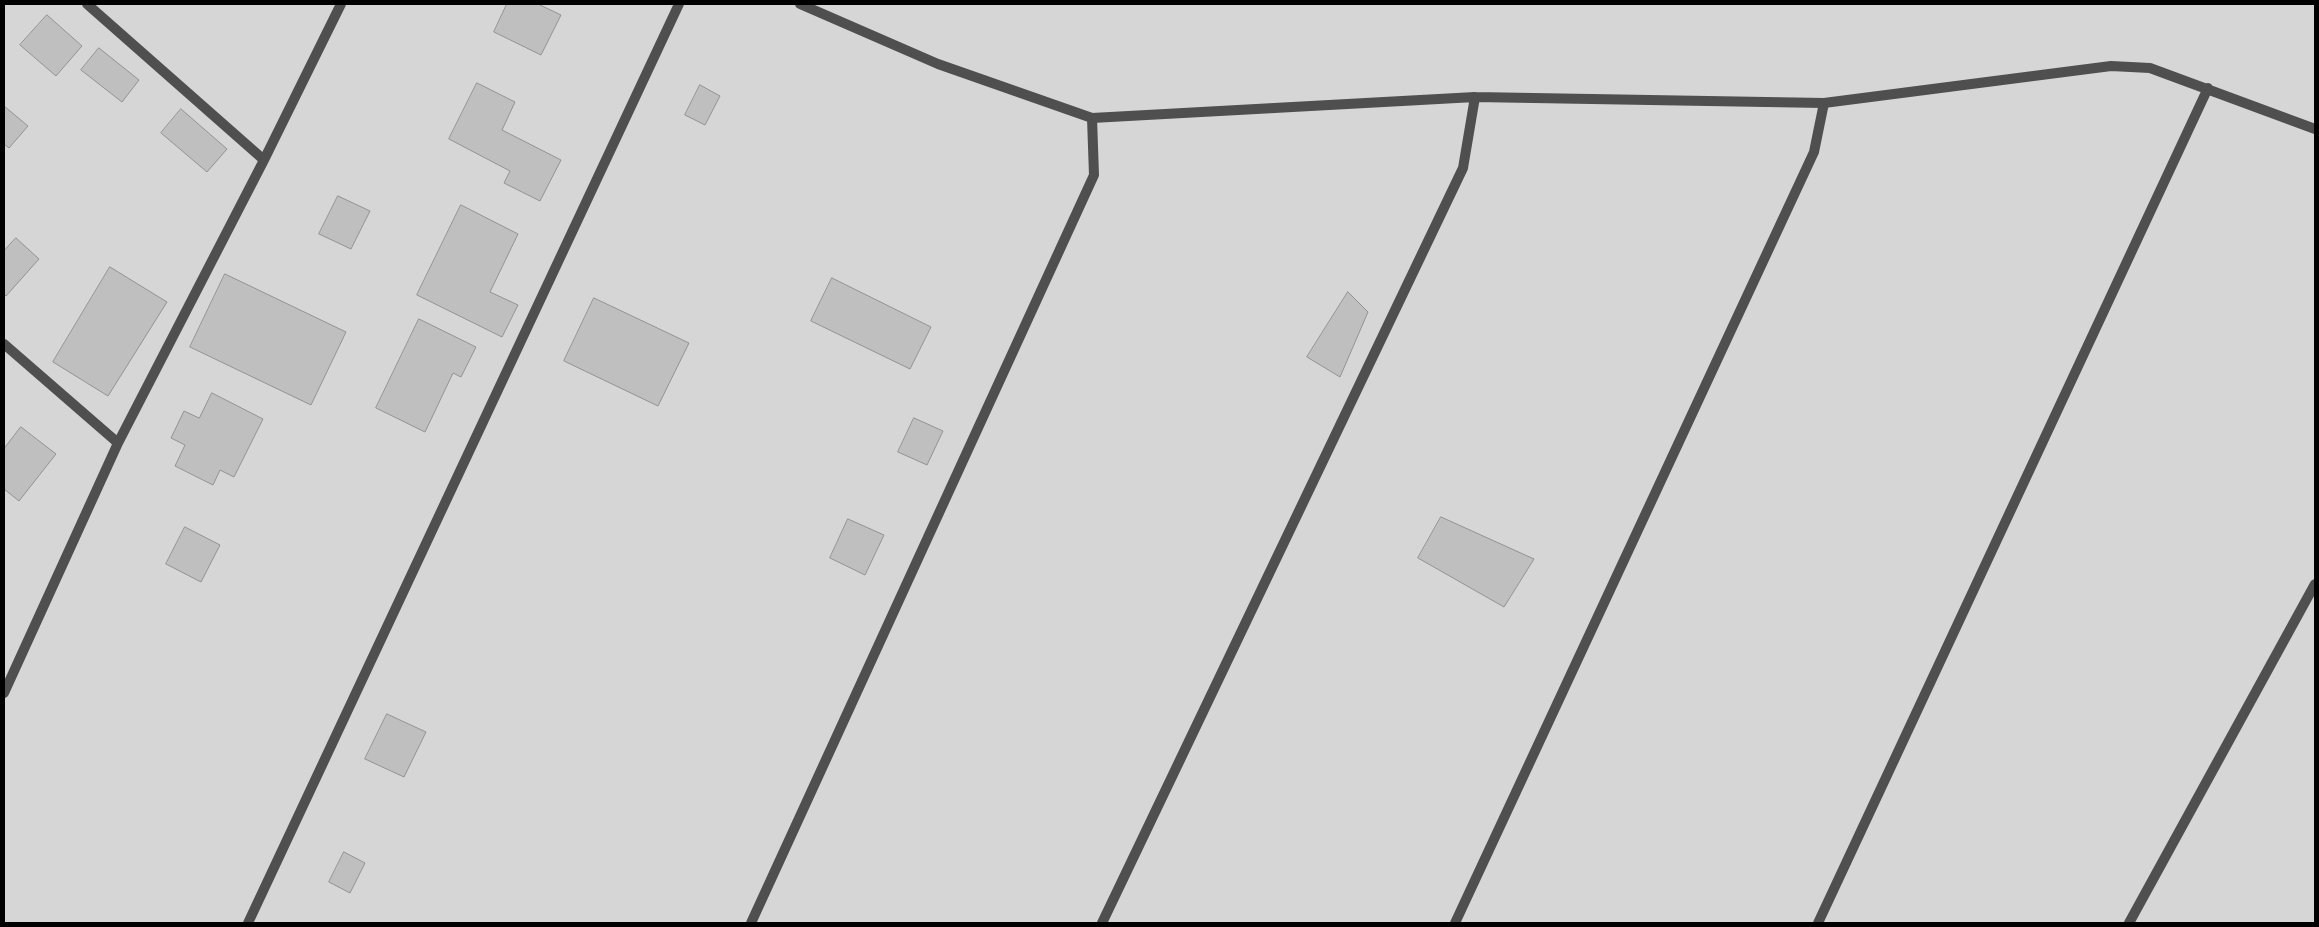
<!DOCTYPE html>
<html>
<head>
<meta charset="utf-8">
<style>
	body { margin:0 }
	#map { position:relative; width:2319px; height:927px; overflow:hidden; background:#fff; font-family:"PT Sans",sans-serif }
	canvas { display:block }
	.frame { position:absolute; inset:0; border:5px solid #000; pointer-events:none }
</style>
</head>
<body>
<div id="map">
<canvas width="2319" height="927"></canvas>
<div class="frame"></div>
</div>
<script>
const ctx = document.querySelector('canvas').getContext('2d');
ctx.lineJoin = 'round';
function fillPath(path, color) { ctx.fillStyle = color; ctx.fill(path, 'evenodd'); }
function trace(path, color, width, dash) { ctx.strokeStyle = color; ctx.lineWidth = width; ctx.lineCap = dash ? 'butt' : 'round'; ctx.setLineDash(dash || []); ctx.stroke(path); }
fillPath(new Path2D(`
	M4,4H2315V923H4Z`), '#d6d6d6');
const building = new Path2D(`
	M507,4H538L561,15L541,55L494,32Z
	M47,15L82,46L56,76L20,45Z
	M99,48L139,80L122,102L81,70Z
	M477,83L515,102L502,130L561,160L540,201L504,183L510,171L449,139Z
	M700,85L720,96L705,125L685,115Z
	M4,106L28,126L9,148L4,144Z
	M181,109L227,149L207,172L161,133Z
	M338,196L370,211L351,249L319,234Z
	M461,205L518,234L490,292L518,305L502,337L417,295Z
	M16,238L39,259L6,296L4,294V251Z
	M110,267L167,302L108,396L53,362Z
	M225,274L346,332L311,405L190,347Z
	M832,278L931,327L910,369L811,321Z
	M1348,292L1368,312L1340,377L1307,357Z
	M594,298L689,343L658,406L564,361Z
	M419,319L476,347L461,377L453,373L425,432L376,408Z
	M212,393L263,419L234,477L220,470L213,485L175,466L185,445L171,438L184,411L199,418Z
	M914,418L943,431L927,465L898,452Z
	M21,427L56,454L19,501L4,489V449Z
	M1441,517L1534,559L1504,607L1418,558Z
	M848,519L884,535L865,575L830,558Z
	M185,527L220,545L201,582L166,564Z
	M387,714L426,732L404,777L365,759Z
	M344,852L365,863L350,893L329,882Z`);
fillPath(building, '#bfbfbf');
trace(building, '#939393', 1);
trace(new Path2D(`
	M1455,923L1814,152L1824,103`), '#4f4f4f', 10);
trace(new Path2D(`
	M87,4L264,160
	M800,4L938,64L1092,118L1475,97L1824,103L2111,66L2150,68L2315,129
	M4,344L118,443
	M4,693L118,443L264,160L341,4
	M248,923L679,4
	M751,923L1094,175L1092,118
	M1102,923L1463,168L1475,97
	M1818,923L2208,88
	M2129,923L2315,584`), '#4f4f4f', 10);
</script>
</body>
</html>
